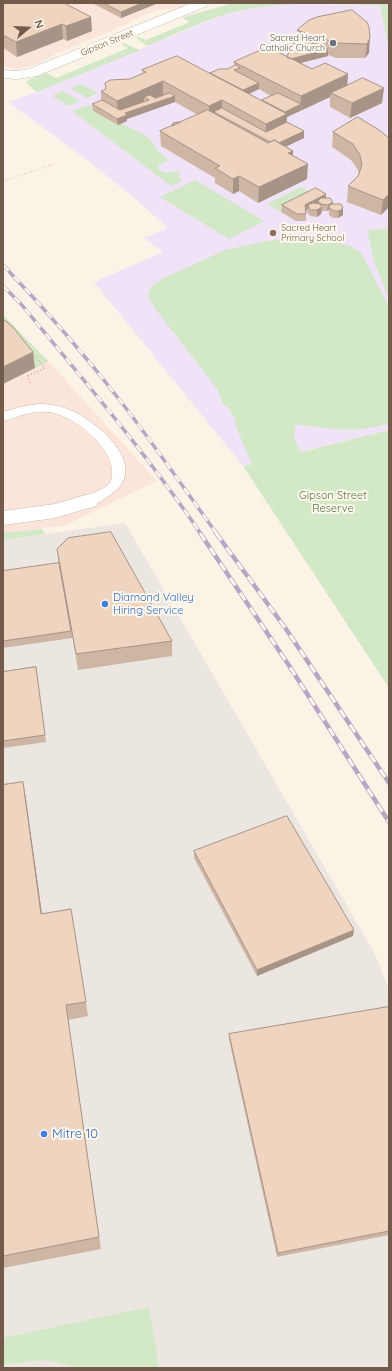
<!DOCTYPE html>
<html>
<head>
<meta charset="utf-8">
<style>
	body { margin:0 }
	#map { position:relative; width:392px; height:1371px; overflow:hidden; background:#fbf4e6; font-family:Quicksand,sans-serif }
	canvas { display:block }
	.frame { position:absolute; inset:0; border:4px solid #735b4c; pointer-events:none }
	.north { position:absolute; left:8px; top:8px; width:40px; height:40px; -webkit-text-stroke:3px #fef8ed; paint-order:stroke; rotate:71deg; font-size:11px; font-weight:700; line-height:16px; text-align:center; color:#735b4c }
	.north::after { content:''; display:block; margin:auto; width:14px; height:18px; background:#735b4c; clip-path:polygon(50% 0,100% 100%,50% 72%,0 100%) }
</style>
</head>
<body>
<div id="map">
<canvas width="392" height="1371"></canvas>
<div class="frame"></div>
<div class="north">N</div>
</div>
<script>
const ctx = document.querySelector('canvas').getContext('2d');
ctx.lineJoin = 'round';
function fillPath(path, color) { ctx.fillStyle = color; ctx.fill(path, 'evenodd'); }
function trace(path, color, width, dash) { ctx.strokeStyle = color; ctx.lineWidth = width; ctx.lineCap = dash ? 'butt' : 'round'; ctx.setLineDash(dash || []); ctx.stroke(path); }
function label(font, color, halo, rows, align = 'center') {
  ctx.font = font + ' Quicksand,sans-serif'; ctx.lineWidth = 4; ctx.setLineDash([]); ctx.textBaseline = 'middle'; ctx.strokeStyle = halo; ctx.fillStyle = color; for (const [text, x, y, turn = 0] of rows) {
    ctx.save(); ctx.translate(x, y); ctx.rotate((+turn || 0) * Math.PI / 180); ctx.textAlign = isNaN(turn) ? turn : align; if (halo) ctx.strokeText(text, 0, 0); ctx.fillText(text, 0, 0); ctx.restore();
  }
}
fillPath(new Path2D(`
	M3,3H186L178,8L158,10L135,19L130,23L56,54L37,64L18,69L3,67Z
	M3,315L48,361L157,481L64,526L3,533Z`), '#fbe5db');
fillPath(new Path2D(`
	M125,523L375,954L389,990V1368H3V540Z`), '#ebe6e0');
fillPath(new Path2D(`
	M288,4L380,5L389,50V430L243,466L94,282L161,253L162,251L144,238L168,228L139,202L91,163L8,102L37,92L222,15L252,8Z`), '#f1e3f7');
fillPath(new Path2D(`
	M233,3H389V50L380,5C330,4 278,0 230,13C202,21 174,35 147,46L136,38L139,37L146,40L190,22L183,18L184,17Z
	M123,43L140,50L37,92L26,83L28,80L46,73L56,78L128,48L122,45Z
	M81,84L98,93L87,98L70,88Z
	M63,91L80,101L69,106L52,96Z
	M89,105L99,113L141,133L150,139L157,150L169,160L158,166L159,170L165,173L180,171L179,176L182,181L171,186L72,111Z
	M195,180L264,221L229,239L160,197Z
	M301,187L315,195L281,212L267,204Z
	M389,229V299L374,261L367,230Z
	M292,239H316L339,243L352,247L362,254L364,258L389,307V423C357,434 328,429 296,424L294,438L301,452L389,430V688L243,466L252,464L236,427L235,418L231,414V410L223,404L217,389L154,307L148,296L151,287L162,279L225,250L266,241Z
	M3,315L48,361L35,368L14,342L3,333Z
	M42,529L45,534L3,540V533Z
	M149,1307L159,1368H79L47,1360L32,1361L3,1365V1338Z`), '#d2e8c6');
const lane = new Path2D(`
	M38,404C47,404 56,405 65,408C96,419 156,469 107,497C100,502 92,506 84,504L82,501C89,491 110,491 112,477C117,449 72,414 48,412C31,410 19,417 3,421V412L20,407Z`);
const street = new Path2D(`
	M192,3H209L207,6L37,76L17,79L3,78V70L17,71L29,69Z
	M89,494L96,496L99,501L96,506L55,518L3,525V511L55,504Z`);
trace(lane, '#ccbcad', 1);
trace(street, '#ccbcad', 1);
trace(new Path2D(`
	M3,181L54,164`), '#d4b7a3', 1.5, [0.5, 2]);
trace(new Path2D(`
	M30,383L28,376L45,368L31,351`), '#d4b7a3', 2, [1, 2.5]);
fillPath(lane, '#fff');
fillPath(street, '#fff');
const railFar1 = new Path2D(`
	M3,265C45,309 85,355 122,403C155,446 185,490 217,534
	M3,286L21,304C83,379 146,453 201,534`);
const rail = new Path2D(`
	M200,533L288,664L389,822
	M216,533L286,629L389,783`);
trace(railFar1, '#b7a5c4', 3.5);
trace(rail, '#b7a5c4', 4.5);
trace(railFar1, '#fef8ed', 2.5, [8]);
trace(rail, '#fef8ed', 3, [9]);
fillPath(new Path2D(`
	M3,3L92,31L67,41L63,39L17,57L3,48Z
	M92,3H156V4L121,18Z
	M367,22L369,53L365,58H336L328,55V56L300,63L312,69L348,74L347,85L382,103L350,118L330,107V97L287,117V122L304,138L286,146L293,151V156L307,179L258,203L239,191L233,194L215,183V178L161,146L160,131L198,115L175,102L127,119V121L118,125L93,111L92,104L101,100V91L106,89L105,83L130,79L143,73L142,70L210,73L227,69L234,66V62L287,57L297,38V30ZM259,89L271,96L262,100V101L249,94Z
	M358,117L389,207L381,215L347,202L348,186L358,176L359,174L358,170L351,160L332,147L333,132Z
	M326,194V198L343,215L338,218H333L329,215V210L327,211H322L321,214L317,217L310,216L307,212V210L306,211V221H296L281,212L282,205Z
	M57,549L172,641V656L78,670L72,634V638L3,648V571L59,564Z
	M36,667L46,742L3,748V672Z
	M23,782L42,914L86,1002L88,1016L68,1020L101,1249L3,1268V785Z
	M194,851L353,936L257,976L194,858Z
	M389,1010V1235L277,1257L229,1040V1034Z`), '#ceb6a5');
fillPath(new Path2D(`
	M142,3H156V4L121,18V12Z
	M91,17L92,31L67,41L66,26Z
	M62,24L63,39L17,57L16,42Z
	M370,38L369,53L365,58L367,44Z
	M328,49V56L285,67L286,60Z
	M348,74L347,89L331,93L330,97L300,111L301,96Z
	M163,81V96L149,100L144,97V104L118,116L117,101Z
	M259,83V89L243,97V90Z
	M384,88L382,103L350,118L352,103Z
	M175,96V102L127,119V121L118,125L117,119L125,113Z
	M222,100V115L214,112V118L209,121V106Z
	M301,104L300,111L287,117L286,129L265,139L266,124L285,115V112Z
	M304,131V138L275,152V145Z
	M293,151L292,166L288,153Z
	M308,164L307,179L258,203L259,187Z
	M239,176V191L233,194V179Z
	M326,194V201L320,204L318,201V205H308L307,210L304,212L305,205Z
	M389,194V207L381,215L383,200Z
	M333,202L332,209L329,208V210L327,211L328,205Z
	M322,207L321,214L317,217V210Z
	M343,208V215L338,218L339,211Z
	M33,352L35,368L3,384V367Z
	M23,782L26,799L44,929L41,914Z
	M354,930L353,936L257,976V970Z`), '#a79486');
const building = new Path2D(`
	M3,3H64L91,17L66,26L62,24L16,42L3,35Z
	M104,3H142L121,12Z
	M352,10L367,22L369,27L370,38L367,44L338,43L316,37L297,30L309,20L317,17Z
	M297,38L328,49L291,59L287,57Z
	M268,47L312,69L325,63L348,74L301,96L234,62Z
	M177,56L287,114L266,124L222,100L209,106L163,81L117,101L101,91L106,89L105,83L110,80L130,79L146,72L142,70Z
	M236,65L240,68L234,70L259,83L243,90L210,73L219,69H227Z
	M363,78L384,88L352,103L331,93Z
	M170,93L175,96L125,113L127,115L117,119L92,104L102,100L120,110L149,100L144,97L150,95L155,98Z
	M278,93L301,104L285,112L262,100Z
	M222,108L266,132L287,122L304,131L279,143L274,140L270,142L214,112Z
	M208,110L268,143L274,140L293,151L288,153L308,164L259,187L239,176L233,179L215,168L220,166L160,131Z
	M358,117L379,130L389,138V194L383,200L348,186L358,176L362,165L360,155L353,144L333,132Z
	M180,122L172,126L173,123Z
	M316,188L326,194L305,205L306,214H297L282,205Z
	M321,198H330L333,202L328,205L321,204L318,201Z
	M313,203L320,204L322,207L317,210H310L308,205Z
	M332,204H341L343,208L339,211H334L329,208V206Z
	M3,319L12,326L33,352L3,367Z
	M111,532L172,641L76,654L57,549L68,538Z
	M59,563L71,631L3,641V571Z
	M36,667L45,735L3,741V672Z
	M23,782L41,914L71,909L86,1002L66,1005L99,1237L3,1256V785Z
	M287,816L354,930L257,970L194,851Z
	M388,1007L389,1010V1231L278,1253L229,1034Z`);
fillPath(building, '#efd4c0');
trace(building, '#a79486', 1);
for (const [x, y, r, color] of [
	[333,43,4,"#6b7280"],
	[273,233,4,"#8d6e63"],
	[105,604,4,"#3f7fe0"],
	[44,1134,4,"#3f7fe0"]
]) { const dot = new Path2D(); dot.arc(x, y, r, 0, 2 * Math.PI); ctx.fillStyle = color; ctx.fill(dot); trace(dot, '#fef8ed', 1.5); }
label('9px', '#5b616d', '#fef8ed', [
	["Sacred Heart",325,38],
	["Catholic Church",325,48]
], 'right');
label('9px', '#735b4c', '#fef8ed', [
	["Gipson Street",107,43,-22]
]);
label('9px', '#785e54', '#fef8ed', [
	["Sacred Heart",281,228],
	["Primary School",281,238]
], 'left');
label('11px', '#537845', '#fef8ed', [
	["Gipson Street",333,496],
	["Reserve",333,509]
]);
label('11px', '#366cbe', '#fef8ed', [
	["Diamond Valley",113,598],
	["Hiring Service",113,611]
], 'left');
label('13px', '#366cbe', '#fef8ed', [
	["Mitre 10",52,1134]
], 'left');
</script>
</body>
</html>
